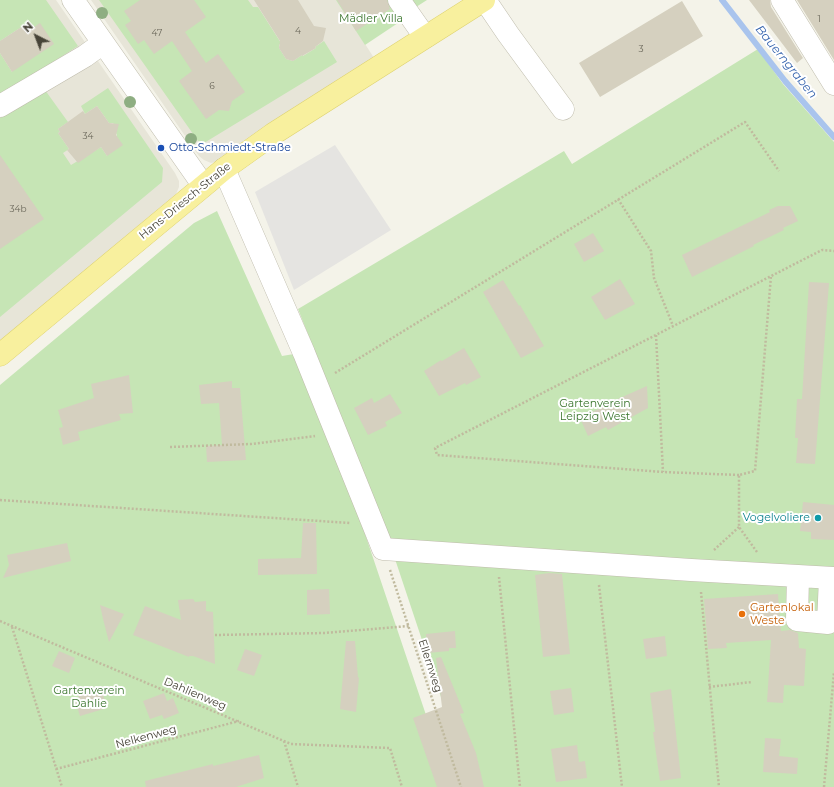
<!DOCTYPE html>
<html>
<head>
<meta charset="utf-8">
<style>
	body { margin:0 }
	#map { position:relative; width:834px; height:787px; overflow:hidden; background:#f4f3e9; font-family:Montserrat,sans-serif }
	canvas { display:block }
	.north { position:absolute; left:16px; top:16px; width:40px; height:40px; -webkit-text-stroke:3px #fff; paint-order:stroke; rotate:318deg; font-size:11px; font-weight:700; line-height:16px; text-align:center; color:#474438 }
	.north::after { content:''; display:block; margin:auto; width:14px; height:18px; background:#474438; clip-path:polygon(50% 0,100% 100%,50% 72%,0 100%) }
</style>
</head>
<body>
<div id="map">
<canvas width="834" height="787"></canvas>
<div class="north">N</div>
</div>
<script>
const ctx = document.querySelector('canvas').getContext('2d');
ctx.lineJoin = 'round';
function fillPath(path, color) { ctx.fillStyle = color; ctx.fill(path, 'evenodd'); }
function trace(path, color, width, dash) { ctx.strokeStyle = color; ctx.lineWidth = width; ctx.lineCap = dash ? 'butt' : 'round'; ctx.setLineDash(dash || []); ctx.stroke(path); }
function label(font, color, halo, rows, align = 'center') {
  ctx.font = font + ' Montserrat,sans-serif'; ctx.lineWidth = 4; ctx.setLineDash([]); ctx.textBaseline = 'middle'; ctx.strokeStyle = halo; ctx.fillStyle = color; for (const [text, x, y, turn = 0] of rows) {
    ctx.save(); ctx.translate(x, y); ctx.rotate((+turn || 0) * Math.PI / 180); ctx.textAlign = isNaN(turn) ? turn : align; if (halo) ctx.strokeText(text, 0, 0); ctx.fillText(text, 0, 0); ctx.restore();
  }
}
fillPath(new Path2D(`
	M0,0H56L175,173L179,181V187L176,194L0,342Z
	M91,0H337L374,58L219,161L211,163L204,160L199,156Z`), '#e7e5d8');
fillPath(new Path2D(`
	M0,0H46L78,46L0,96V53L12,72L27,32L23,26L0,41Z
	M99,0H248L253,7H258L281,43L279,45V48L286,59L293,61L302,55L303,56L316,48L315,47L324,41L337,62L204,143L198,141Z
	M336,0H427L402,16L404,19L365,45Z
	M758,49L783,84L834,142V787H471L386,532L298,309L564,151L572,164Z
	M108,88L163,168L162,182L0,317V118L45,90L68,122L58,129L60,132L58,133L69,149L63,153L71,165L101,147L107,156L117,135L116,133L117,128L113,123H109L97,106L85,114L81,106Z
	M217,211L282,356L294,354L364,531L425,712L448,771L453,787H0V385L194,223Z`), '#c6e5b5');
fillPath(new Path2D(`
	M335,145L391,230L294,290L255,192Z`), '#e5e4e1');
trace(new Path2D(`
	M722,0L785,81L834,137`), '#a9c4ed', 6);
fillPath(new Path2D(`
	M140,0H194L206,17L185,32L206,63L218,54L245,92L232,101L229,111L219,110L206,119L179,81L192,71L172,41L154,54L144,40L138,44L125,25L131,21L124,11Z
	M254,0H298L314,26L326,28L323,41L315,47L316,48L302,56V55L293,61L286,59L279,48L280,41Z
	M337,0H387L390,9L356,31Z
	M749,0H770L771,7L803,58L797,63Z
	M797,0H834V60Z
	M682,1L703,36L600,97L579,63Z
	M40,23L54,44L12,72L0,53V41L23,26L27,32Z
	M97,106L109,123L119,124L116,135L123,145L107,156L101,147L78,163L67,150L69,149L58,133L60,132L58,129L83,111L85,114Z
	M0,155L44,219L0,249Z
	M778,206H790L798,221L783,228L784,230L753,245L754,246L692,277L682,255L770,212L769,210Z
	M593,233L604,251L584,262L574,244Z
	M620,279L635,304L605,320L591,297Z
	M503,280L519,306L520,305L544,346L521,358L483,292Z
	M809,282L829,283L815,464L796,463L798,438H795L797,399H802Z
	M464,348L481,377L466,385L465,383L439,396L424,371L441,360L442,361Z
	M129,375L133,413L119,414L121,420L78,432L80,440L63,445L59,428L63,427L58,410L94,398L91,384Z
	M232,381V388H240L246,460L207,462L206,446L222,445L219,403L201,404L199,385Z
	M647,386L648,408L608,430L606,427L588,436L580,418L611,403V402Z
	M390,394L402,413L385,422L387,426L368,435L354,408L372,398L374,403Z
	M803,502L834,505V540L811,539V532L800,531Z
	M303,523H316L317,574L258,575V559L301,558Z
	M67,543L71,561L3,578L9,565L7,555Z
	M549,573L562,574L570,654L543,657L535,575Z
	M329,589L330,614L307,615V590Z
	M778,594L781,631L790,630L798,633L799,648L806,649L804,686L784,685L783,703L767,702L771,640L726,643L727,648L708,649L704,599Z
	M193,599L195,602L206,601V611L213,612L215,664L193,656H189V657L133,635L145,606L181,620L178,600Z
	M100,605L124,614L109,642L103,619Z
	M455,631L456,648H449V651L427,653L426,634Z
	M665,636L667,656L646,659L643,639Z
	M346,641H355L358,677L359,678L356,712L340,709Z
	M245,649L262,655L254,676L237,670Z
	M59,651L75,658L69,673L52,666Z
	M441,657L464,713L460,714L476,753L484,787H437L413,718L442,707L436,658Z
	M101,688L107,708L80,716L75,700L79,699L78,695Z
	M571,688L574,712L554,715L550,691Z
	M671,689L681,778L660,781L653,732H655L650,693Z
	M164,693L167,701L173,698L179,713L164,719L162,715L150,719L143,701Z
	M765,738L781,739L779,756L798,758L797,774L763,772Z
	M577,745L579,762L585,761L587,778L556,782L551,749Z
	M259,755L264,778L236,787H146L145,781L213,764V766Z`), '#d5d0bf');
const minor = new Path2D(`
	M73,0L203,185
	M399,0L425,37
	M485,0L508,34L563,109
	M782,0L834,84
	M0,106L85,56L103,43
	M224,169L304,353L383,549L691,570L834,578
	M798,576L797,620L828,623L830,578`);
const major = new Path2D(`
	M0,355L224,169L273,134L484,0`);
trace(minor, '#bfbcac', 23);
trace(major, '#ddd16e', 23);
trace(new Path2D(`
	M618,199L651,251L654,278L673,326
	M656,335L663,472
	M335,373L745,122L779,171
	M170,447L251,444L315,436
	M739,475L663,472L437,455L435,448L822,250L834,251
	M0,500L350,523
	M714,550L739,527
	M757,552L739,527V475L755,471L771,276
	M390,570L461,787
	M499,577L520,787
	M599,585L622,787
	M701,592L719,787
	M0,621L291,744L390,748L402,787
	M12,627L62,787
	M215,635L324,633L409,626
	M709,687L752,682
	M284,741L298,787
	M56,769L239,721
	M824,787L834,672`), '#c0ba9e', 2.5, [2, 2]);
trace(minor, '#fff', 22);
trace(major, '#f8f09e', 22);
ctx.fillStyle = '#8eae82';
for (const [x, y] of [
	[102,13],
	[130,102],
	[191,139]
]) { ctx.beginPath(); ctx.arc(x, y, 6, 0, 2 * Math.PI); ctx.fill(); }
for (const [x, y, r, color] of [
	[161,148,4,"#1a4fb4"],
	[818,518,4,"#0f9aa8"],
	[742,614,4,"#e8710a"]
]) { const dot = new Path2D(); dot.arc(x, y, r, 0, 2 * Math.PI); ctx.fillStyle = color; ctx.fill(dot); trace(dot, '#fff', 1.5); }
label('9px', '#6a675a', null, [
	["1",819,19],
	["4",298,31],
	["47",157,33],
	["3",641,49],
	["6",212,86],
	["34",88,136],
	["34b",18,209]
]);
label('11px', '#3b762e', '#fff', [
	["Mädler Villa",371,19],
	["Gartenverein",595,404],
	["Leipzig West",595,417],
	["Gartenverein",89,691],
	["Dahlie",89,704]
]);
label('11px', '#164399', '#fff', [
	["Otto-Schmiedt-Straße",169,148]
], 'left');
label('11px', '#474438', '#fff', [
	["Hans-Driesch-Straße",185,201,-39],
	["Ellernweg",430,666,72],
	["Dahlienweg",195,694,23],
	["Nelkenweg",146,737,-15]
]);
label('11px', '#0d838f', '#fff', [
	["Vogelvoliere",810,518]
], 'right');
label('11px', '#c56008', '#fff', [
	["Gartenlokal",750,608],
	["Weste",750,621]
], 'left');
label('italic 12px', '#3765ae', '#fff', [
	["Bauerngraben",786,62,51]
]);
</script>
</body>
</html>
